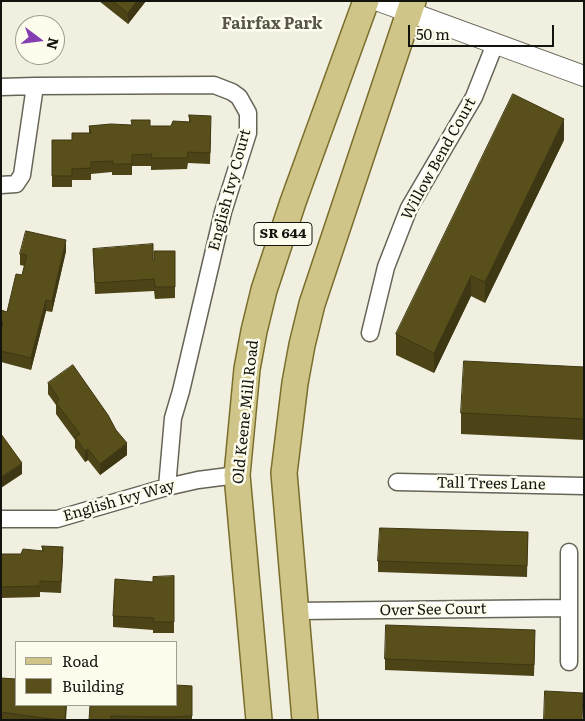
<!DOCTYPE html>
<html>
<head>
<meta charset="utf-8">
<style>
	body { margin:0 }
	#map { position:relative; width:585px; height:721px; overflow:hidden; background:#f1efe0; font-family:Literata,serif }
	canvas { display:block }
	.frame { position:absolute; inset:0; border:2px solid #14140f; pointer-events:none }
	.legend { position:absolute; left:15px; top:641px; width:162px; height:65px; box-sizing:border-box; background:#fefced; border:1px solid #a09f94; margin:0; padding:6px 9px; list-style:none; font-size:15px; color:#14140f }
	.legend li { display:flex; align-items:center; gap:10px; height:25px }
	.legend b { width:25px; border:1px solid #a09f94 }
	.north { position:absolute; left:15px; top:15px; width:50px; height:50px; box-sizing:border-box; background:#fefced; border:1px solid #a09f94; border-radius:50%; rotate:105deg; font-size:14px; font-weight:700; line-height:20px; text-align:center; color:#14140f }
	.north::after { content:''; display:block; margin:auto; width:18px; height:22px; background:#853eb1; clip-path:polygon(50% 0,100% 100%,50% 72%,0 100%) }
	.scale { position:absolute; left:408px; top:25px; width:146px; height:22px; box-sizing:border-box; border:2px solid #14140f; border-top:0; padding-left:6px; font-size:15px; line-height:18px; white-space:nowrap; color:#14140f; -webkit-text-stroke:4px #fefced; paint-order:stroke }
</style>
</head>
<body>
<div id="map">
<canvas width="585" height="721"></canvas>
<div class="frame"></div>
<ul class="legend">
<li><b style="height:6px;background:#cfc589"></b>Road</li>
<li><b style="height:14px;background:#584f1b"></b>Building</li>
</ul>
<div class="north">N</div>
<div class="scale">50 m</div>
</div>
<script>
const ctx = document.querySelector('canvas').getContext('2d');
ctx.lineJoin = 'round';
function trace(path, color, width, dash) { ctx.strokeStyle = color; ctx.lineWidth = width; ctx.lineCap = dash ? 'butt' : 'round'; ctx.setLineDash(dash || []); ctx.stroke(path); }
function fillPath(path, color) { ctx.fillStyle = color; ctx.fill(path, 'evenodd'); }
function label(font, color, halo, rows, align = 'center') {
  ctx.font = font + ' Literata,serif'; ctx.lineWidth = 5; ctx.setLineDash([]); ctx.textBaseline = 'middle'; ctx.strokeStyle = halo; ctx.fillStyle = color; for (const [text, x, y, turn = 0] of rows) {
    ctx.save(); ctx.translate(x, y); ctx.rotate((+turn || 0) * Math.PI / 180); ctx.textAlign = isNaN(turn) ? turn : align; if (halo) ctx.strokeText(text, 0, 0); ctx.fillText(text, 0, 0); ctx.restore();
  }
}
const minor = new Path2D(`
	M1,87L35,86L214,85L232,92L239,97L248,113V133L223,212L181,391L173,418L167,487
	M1,185L16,184L22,175L35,86
	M370,333L386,267L409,208L474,97L495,44
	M397,482L584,486
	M1,519H57L167,487L198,480L237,475
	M569,608V662
	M296,611L569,608V552`);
const tertiary = new Path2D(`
	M379,1L584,76`);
const primary = new Path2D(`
	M259,720L237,475L247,369L254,331L264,290L293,202L366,1
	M305,720L284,473L295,383L302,345L312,304L413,1`);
trace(minor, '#666457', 19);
trace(tertiary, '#666457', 22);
trace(primary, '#796e2b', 28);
trace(minor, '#fff', 16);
trace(tertiary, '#fff', 20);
trace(primary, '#cfc589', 25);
fillPath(new Path2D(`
	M99,1H146L128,24Z
	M189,115L211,127L210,164L188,163L187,169L151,170V166H132V175H112V172L91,174V180H72V187H52V140H72L89,133V126H171L189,122Z
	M564,140L485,303L471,296L434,373L396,355V334Z
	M93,249L153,260L175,251V298L155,299L154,291L95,294Z
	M66,251L52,312L46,311L31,370L1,362V310L7,312L22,275L25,266L20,265V254Z
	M584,367V440L461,434V413Z
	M48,383L127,455L100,475L88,460L85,462L75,448V440L56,414V405L48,394Z
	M528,532L527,577L378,572V561Z
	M42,546L63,558L61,593L40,592V597L1,598V554H21L42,551Z
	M174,576V633H153V630L113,627V616L153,582Z
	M535,642L534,676L385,670V659Z
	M1,678L67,705L66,720H1Z
	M192,686V720H89Z`), '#4c4417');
fillPath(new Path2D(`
	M137,1H146L128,24V13Z
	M564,119V140L485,303V282Z
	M66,240V251L52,312V301Z
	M471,276V296L434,373V353Z
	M46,300V311L31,370V358Z
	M127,443V455L100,475V464Z
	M88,449V460L85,462V451Z
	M22,463V474L1,488V477Z`), '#3e3713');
const building = new Path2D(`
	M113,1H137L128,13Z
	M513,94L564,119L485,282L471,276L434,353L396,334Z
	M189,115L211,116L210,153L188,152L187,158H151L152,154L132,155V164H112L113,161L91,162V168L72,169V176H52V140H72V133H91L89,126L111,124L132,125L131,120H150V126H171L173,121L190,122Z
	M26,231L66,240L52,301L46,300L31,358L1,351V330L3,322L1,321V310L7,312L16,274L22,275L27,255L20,254Z
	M153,244V260H154V251H175V287H155L154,279L95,283L93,249Z
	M464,361L584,367V419L461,413Z
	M73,365L108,415L116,430L127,443L100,464L88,449L85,451L75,437L80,434L56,403L59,399L48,383Z
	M1,434L22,463L1,477Z
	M380,528L528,532L527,566L378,561Z
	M42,546L63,547L61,582L40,581V586L1,587V554H21L23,549L43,551Z
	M174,576V622H153L154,618L113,616L115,579L153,582V577Z
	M386,625L535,630L534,665L385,659Z
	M1,678L16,679V705H66L65,720L43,718L1,712Z
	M176,685L192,686V716L169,717L111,716L110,720H89L90,705H176Z
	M545,691L583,693L582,720H544Z`);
fillPath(building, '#584f1b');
trace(building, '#3e3713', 1);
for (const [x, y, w] of [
	[283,234,58]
]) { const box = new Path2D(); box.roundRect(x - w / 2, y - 11.5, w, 23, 4); ctx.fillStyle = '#fefced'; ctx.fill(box); trace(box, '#14140f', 1); }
label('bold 14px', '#14140f', null, [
	["SR 644",283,234]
]);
label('15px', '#14140f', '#fefced', [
	["Willow Bend Court",439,159,-61],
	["English Ivy Court",230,190,-75],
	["Old Keene Mill Road",246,412,-84],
	["Tall Trees Lane",491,484,1],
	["English Ivy Way",119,501,-16],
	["Over See Court",433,610,-1]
]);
label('bold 16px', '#575549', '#fefced', [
	["Fairfax Park",272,24]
]);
</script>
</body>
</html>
